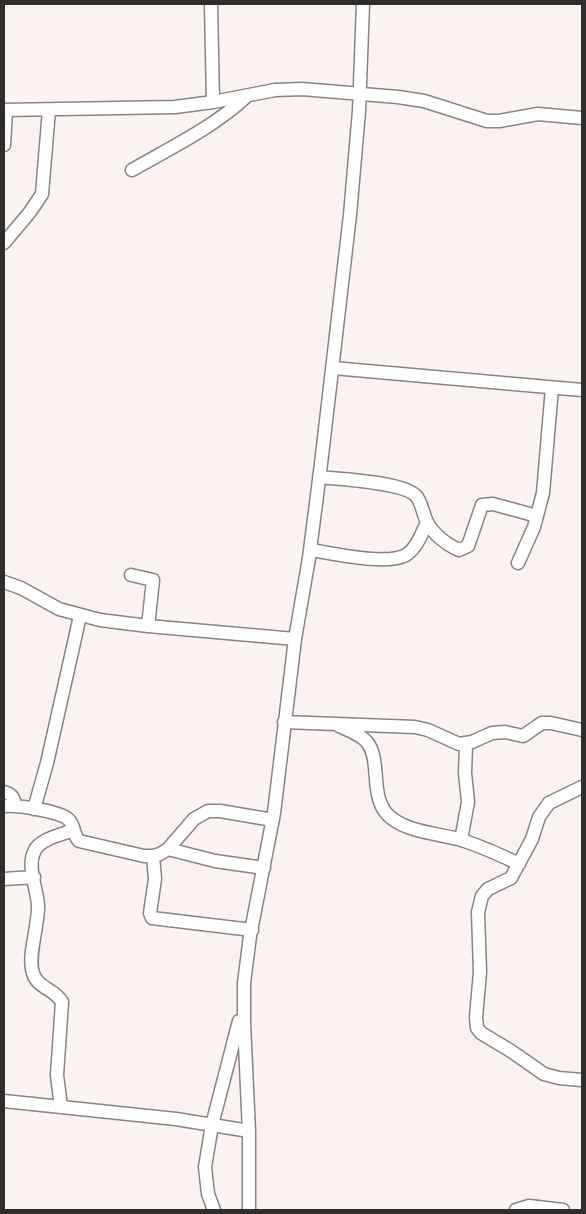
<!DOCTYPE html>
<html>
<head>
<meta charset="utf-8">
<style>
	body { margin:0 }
	#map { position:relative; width:586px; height:1214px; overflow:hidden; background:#fbf3f1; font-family:Commissioner,sans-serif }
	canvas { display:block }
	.frame { position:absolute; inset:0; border:5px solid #302e2d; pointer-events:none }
</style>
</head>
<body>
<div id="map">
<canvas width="586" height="1214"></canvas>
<div class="frame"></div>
</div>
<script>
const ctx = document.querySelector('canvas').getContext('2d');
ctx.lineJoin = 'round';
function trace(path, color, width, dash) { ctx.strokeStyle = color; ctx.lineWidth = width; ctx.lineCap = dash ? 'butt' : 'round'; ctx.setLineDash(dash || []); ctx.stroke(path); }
const minor = new Path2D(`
	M211,4L213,102
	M4,110L175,107L213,102L275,90L302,89L398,97L424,101L487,121H499L538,114L582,118
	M4,145L6,110
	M132,170C172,147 214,127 247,96
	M4,243L30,212L42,194L49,110
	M333,368L582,390
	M319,477C339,479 406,482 417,497C422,504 423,514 427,522C433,534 447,545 459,550L468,546L482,505L493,504L537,516
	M310,550C333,553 386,566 406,555C417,548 422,533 427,522
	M518,563L534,527L543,493L552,388
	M131,575L153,580L148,626
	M4,582L21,588L59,609L100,620L148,626L295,639
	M284,722L415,727L428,730L459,744L472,742L492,733L505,732L523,736L542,723H551L582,730
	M339,726C348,730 359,734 366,741C382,758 369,794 387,814C405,833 439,833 462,840C482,847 501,855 519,864
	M582,787L549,803L539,817L532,839L511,878L488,889L482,896L478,912L480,972L476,1017L477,1028L481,1033L511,1051L544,1074L559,1078L582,1080
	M4,792C12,794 14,798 15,806
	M4,806C16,805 61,811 69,820C75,826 73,835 79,841L144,856H153L160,854L168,849L194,819L208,811H220L273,820
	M34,809L47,763L80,616
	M461,840L468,802L465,773L466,745
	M168,849L215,861L264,868
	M153,856L155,879L150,913L152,918L252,930
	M4,879L34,877
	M4,1101L176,1119L249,1131
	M61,1107L57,1075L62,1002C55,989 37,988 33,973C27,957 39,924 38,905C37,889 27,867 34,852C39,839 61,835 73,830
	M214,1210L208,1194L205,1167L212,1125L239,1021
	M249,1210V1131L244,1023V983L250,936L274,813L295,639L309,558L321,464L350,215L359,111L363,4
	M516,1210L529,1206L563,1210`);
trace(minor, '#8a8381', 15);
trace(minor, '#fff', 12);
</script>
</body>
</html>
